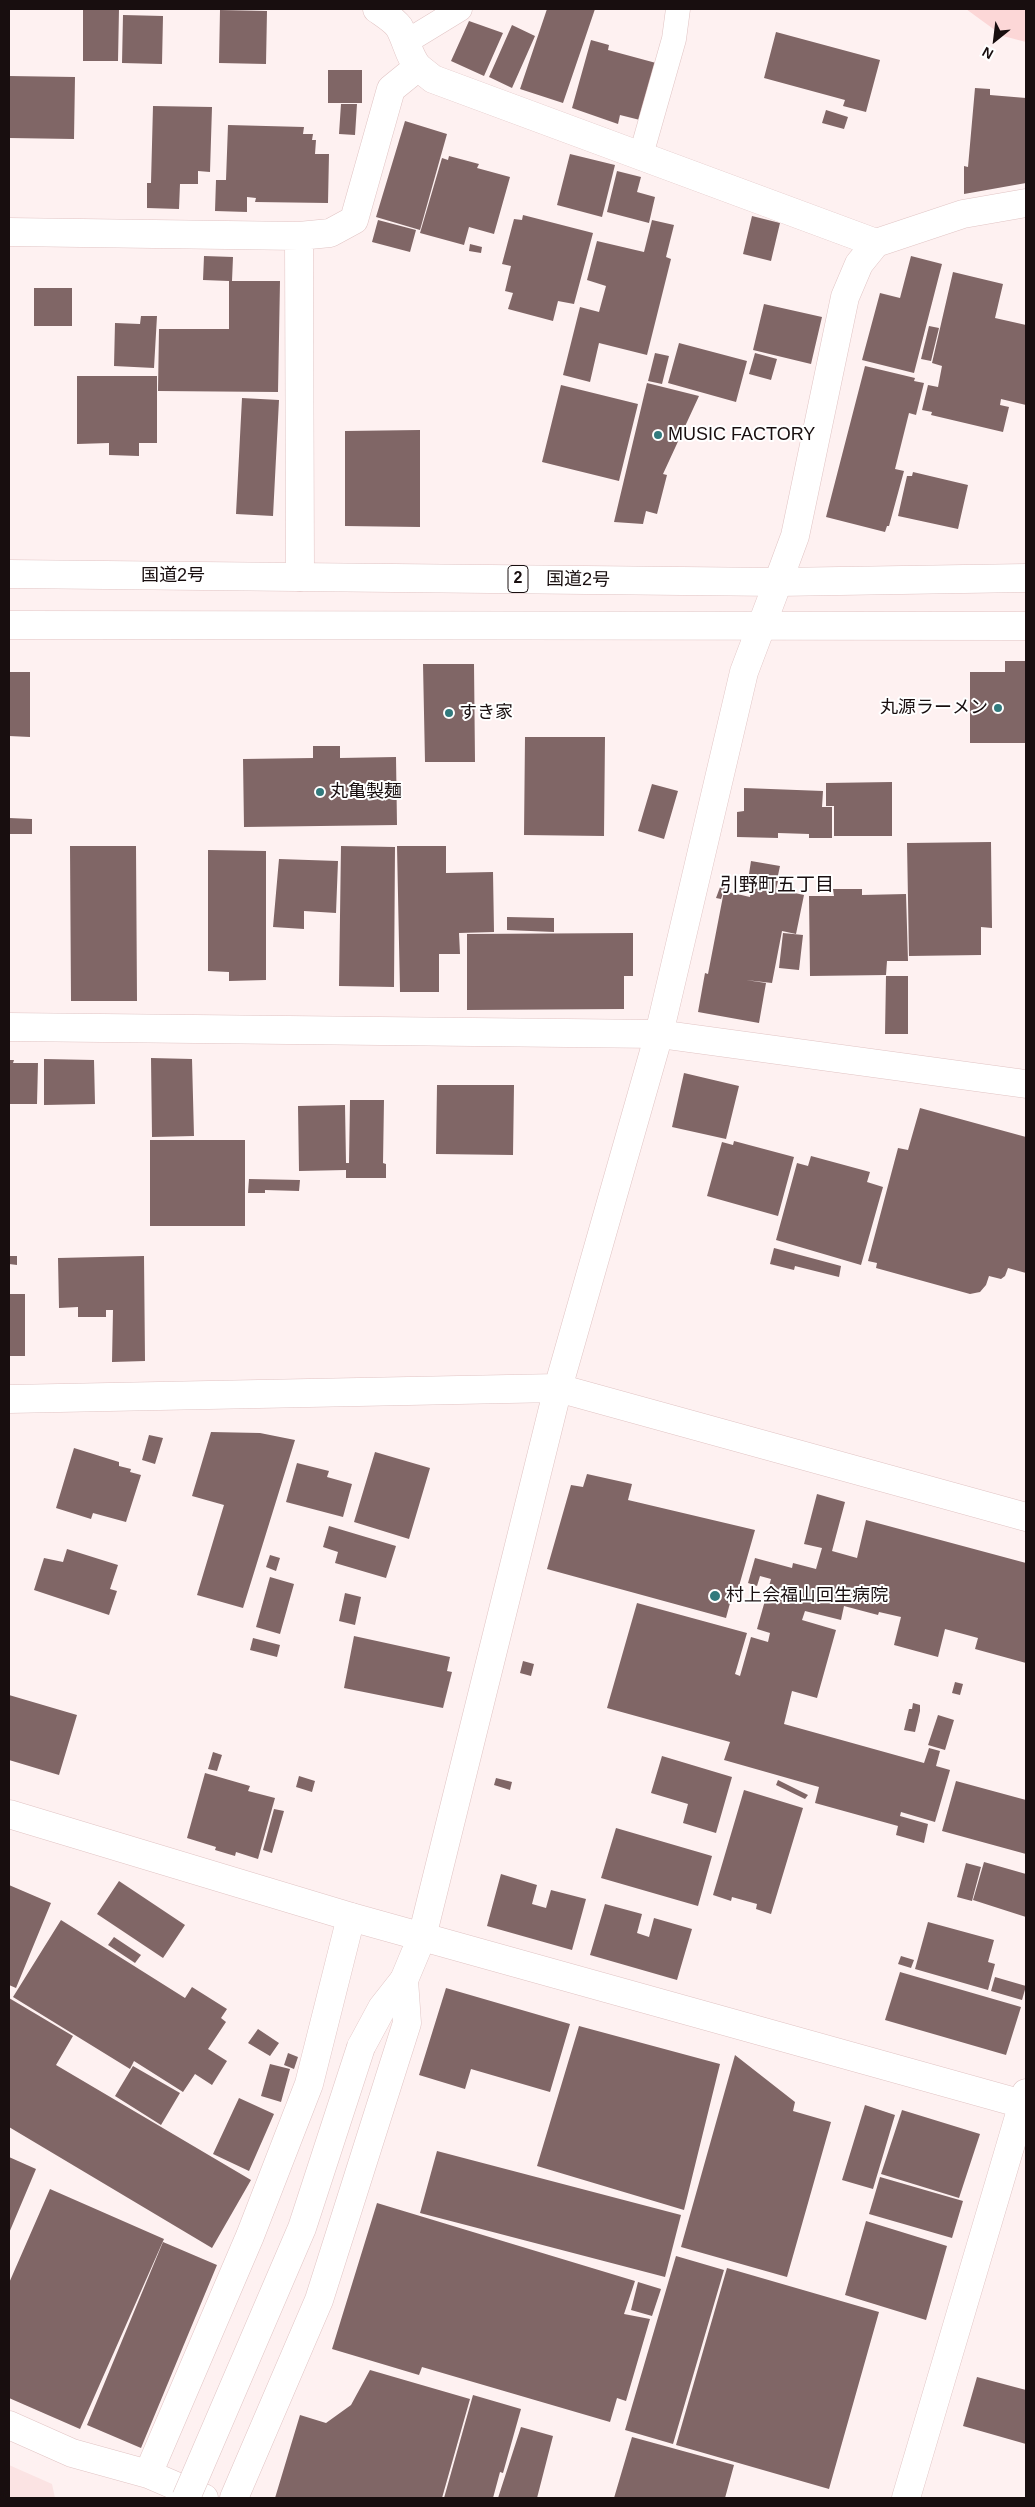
<!DOCTYPE html>
<html>
<head>
<meta charset="utf-8">
<style>
	body { margin:0 }
	#map { position:relative; width:1035px; height:2507px; overflow:hidden; background:#fef1f1; font-family:Helvetica,sans-serif }
	canvas { display:block }
	.frame { position:absolute; inset:0; border:10px solid #180e0f; pointer-events:none }
	.north { position:absolute; left:970px; top:15px; width:50px; height:50px; -webkit-text-stroke:4px #fff; paint-order:stroke; rotate:209deg; font-size:14px; font-weight:700; line-height:20px; text-align:center; color:#180e0f }
	.north::after { content:''; display:block; margin:auto; width:18px; height:22px; background:#180e0f; clip-path:polygon(50% 0,100% 100%,50% 72%,0 100%) }
</style>
</head>
<body>
<div id="map">
<canvas width="1035" height="2507"></canvas>
<div class="frame"></div>
<div class="north">N</div>
</div>
<script>
const ctx = document.querySelector('canvas').getContext('2d');
ctx.lineJoin = 'round';
function fillPath(path, color) { ctx.fillStyle = color; ctx.fill(path, 'evenodd'); }
function trace(path, color, width, dash) { ctx.strokeStyle = color; ctx.lineWidth = width; ctx.lineCap = dash ? 'butt' : 'round'; ctx.setLineDash(dash || []); ctx.stroke(path); }
function label(font, color, halo, rows, align = 'center') {
  ctx.font = font + ' Helvetica,"Noto Sans JP",sans-serif'; ctx.lineWidth = 4; ctx.setLineDash([]); ctx.textBaseline = 'middle'; ctx.strokeStyle = halo; ctx.fillStyle = color; for (const [text, x, y, turn = 0] of rows) {
    ctx.save(); ctx.translate(x, y); ctx.rotate((+turn || 0) * Math.PI / 180); ctx.textAlign = isNaN(turn) ? turn : align; if (halo) ctx.strokeText(text, 0, 0); ctx.fillText(text, 0, 0); ctx.restore();
  }
}
fillPath(new Path2D(`
	M9,2465L52,2484L55,2498H9Z`), '#fbe3e3');
fillPath(new Path2D(`
	M966,9H1026V42L1003,36Z`), '#fcd7d7');
fillPath(new Path2D(`
	M83,9H119L118,61H83Z
	M547,9H595L563,103L520,89Z
	M220,10L267,11L266,64L219,63Z
	M123,15L163,16L162,64L122,63Z
	M469,21L503,33L484,76L451,61Z
	M512,25L535,36L512,88L489,77Z
	M776,32L880,60L866,112L843,106L845,100L764,78Z
	M591,40L609,45L608,50L656,63L640,120L620,115L618,124L572,108Z
	M328,70H362V103H328Z
	M9,76L75,77L74,139L9,138Z
	M975,88L990,89V95L1026,98V183L964,194V166L968,167Z
	M341,104H357L355,135L339,134Z
	M153,106L212,107L210,172L198,171V184H180L179,209L147,208V183H151Z
	M826,110L848,117L844,129L822,123Z
	M405,121L447,134L420,230L376,217Z
	M228,125L304,127L303,134H313L312,140H316L315,154H329L328,203L255,202L256,198L247,197V212L215,211L216,180H226Z
	M570,154L615,165L602,217L557,205Z
	M449,156L479,164L477,168L510,177L494,234L469,227L464,245L420,233L442,158L448,160Z
	M617,171L641,177L637,192L655,197L649,223L607,212Z
	M523,215L593,233L574,304L558,301L553,321L508,309L513,293L505,291L511,266L502,264L514,219L522,220Z
	M752,216L780,223L771,261L743,254Z
	M378,220L416,230L410,252L372,242Z
	M652,220L674,225L666,257L671,259L647,355L599,343L590,382L563,375L580,307L599,312L606,286L587,280L597,241L644,252Z
	M470,244L482,247L481,253L469,251Z
	M204,256L233,257L232,281H280L278,392L158,391L159,329H229V281L203,280Z
	M911,256L942,264L914,373L862,360L880,293L900,298Z
	M953,272L1003,284L995,318L1026,325V405L1001,399L1000,405L1009,407L1003,432L931,415L932,412L922,410L928,385L938,387L942,366L932,363Z
	M34,288H72V326H34Z
	M764,304L822,317L811,364L753,350Z
	M141,316H157L154,368L114,366L115,323L140,324Z
	M929,326L939,328L931,361L921,359Z
	M679,343L747,361L736,402L668,383Z
	M655,353L669,356L662,384L648,381Z
	M755,353L777,359L771,380L749,374Z
	M865,366L915,378L914,381L924,383L916,415L909,413L895,469L904,471L889,526H887L885,532L826,517Z
	M77,376H157V443H139V456L109,455V443L77,444Z
	M647,383L699,396L663,474L667,475L657,514L646,511L643,524L614,522Z
	M561,385L638,404L619,481L542,462Z
	M242,398L279,400L273,516L236,514Z
	M420,430V527L345,526V431Z
	M913,472L968,485L958,529L898,516L907,476H912Z
	M1005,661H1026V743H970V672H1005Z
	M423,664H474L475,762H425Z
	M9,672H30V737L9,736Z
	M525,737H605L604,836L524,835Z
	M313,746H340V758L396,757L397,825L244,827L243,759L313,758Z
	M892,782V836H834V806H826V783Z
	M652,784L678,791L664,839L638,831Z
	M744,788L823,791L822,807H832V838H809V834L778,833V838L737,837V812L744,811Z
	M9,818L32,819V834H9Z
	M991,842L992,928L981,927V955L909,956L907,843Z
	M70,846H136L137,1001H71Z
	M341,846L395,847L394,987L339,986Z
	M397,846H446V873L493,872L494,932L459,933L460,954H439V992H400Z
	M208,850L266,851V980L229,981V972L208,971Z
	M279,859L338,861L336,913L304,911V929L273,927Z
	M751,861L780,866L777,880L763,878L778,881L776,889L804,895L796,934L782,931L772,983L746,980L766,983L759,1023L698,1012L705,973L708,974L724,891L750,897L752,888L747,887Z
	M723,879L727,881L721,899L716,898Z
	M833,889H862V895L906,894L908,961H887L886,975L810,976L809,896H834Z
	M507,917L554,918V932L507,930Z
	M633,933V976H624V1009L467,1010V934Z
	M783,933L803,935L799,970L779,968Z
	M886,976H908V1034H885Z
	M151,1058L192,1059L194,1136L152,1137Z
	M44,1059L94,1060L95,1104L44,1105Z
	M9,1060H14L13,1063H38L37,1104H9Z
	M684,1073L739,1086L726,1139L672,1127Z
	M437,1085H514L513,1155L436,1154Z
	M350,1100H384L383,1163L386,1164V1178H346V1170L299,1171L298,1106L345,1105L346,1163H349Z
	M920,1108L1026,1137V1273L1008,1268L1005,1276L1001,1279L989,1276L986,1285L980,1292L970,1294L876,1268L877,1263L868,1261L898,1148L908,1150Z
	M150,1140H245V1226H150Z
	M734,1141L794,1157L778,1216L707,1196L722,1142L733,1145Z
	M811,1156L870,1172L867,1182L883,1187L861,1265L776,1240L797,1163L808,1166Z
	M249,1179L300,1180L299,1191L265,1190V1193H248Z
	M774,1248L841,1266L839,1277L795,1266L794,1270L770,1264Z
	M9,1256H17V1265L9,1264Z
	M144,1256L145,1361L112,1362L113,1310H106V1317H78V1307L59,1308L58,1258Z
	M9,1294H25V1356H9Z
	M211,1432L260,1433L295,1440L243,1608L197,1595L224,1505L192,1496Z
	M149,1435L163,1438L155,1464L142,1460Z
	M74,1448L119,1462V1466L131,1469L130,1472L141,1475L126,1522L93,1513L91,1519L56,1508Z
	M375,1452L430,1468L409,1539L354,1522Z
	M297,1463L329,1471L327,1477L352,1484L343,1517L286,1502Z
	M587,1474L632,1484L628,1500L755,1530L737,1593L733,1592L726,1618L547,1569L571,1485L583,1487Z
	M817,1494L845,1502L832,1551L857,1558L866,1520L1026,1563V1663L975,1649L978,1638L945,1629L938,1657L894,1645L901,1617L879,1612L878,1615L844,1606L841,1620L805,1611L802,1620L836,1630L817,1698L792,1691L784,1724L924,1763L929,1748L940,1751L936,1766L950,1770L935,1822L901,1812L900,1816L928,1824L924,1843L896,1835L898,1826L815,1803L819,1787L724,1760L730,1742L607,1708L637,1603L747,1633L735,1674L740,1676L751,1637L768,1642L770,1633L757,1629L771,1579L760,1576L757,1586L748,1583L755,1558L792,1568L793,1563L816,1569L822,1548L804,1544Z
	M329,1526L396,1546L386,1578L335,1563L338,1552L323,1547Z
	M67,1549L118,1565L110,1589L117,1591L109,1615L34,1590L44,1558L63,1562Z
	M270,1555L280,1558L276,1571L266,1567Z
	M270,1577L294,1584L280,1634L256,1627Z
	M345,1593L361,1597L355,1625L339,1621Z
	M354,1636L450,1657L447,1671L452,1672L443,1708L344,1688Z
	M253,1638L280,1645L277,1657L250,1650Z
	M523,1661L534,1664L531,1676L520,1673Z
	M955,1682L963,1684L960,1695L952,1693Z
	M9,1695L77,1715L59,1775L9,1760Z
	M913,1703L920,1705V1711L915,1732L904,1730L909,1709H912Z
	M938,1715L954,1720L945,1750L928,1745Z
	M213,1752L222,1755L217,1771L208,1769Z
	M662,1756L732,1777L716,1833L683,1823L688,1804L651,1793Z
	M205,1773L250,1786L248,1791L275,1798L258,1859L236,1852L235,1856L215,1850L216,1847L187,1838Z
	M299,1776L315,1781L312,1792L296,1787Z
	M496,1778L512,1782L510,1790L494,1785Z
	M778,1780L808,1795L805,1799L776,1785Z
	M956,1781L1026,1800V1854L942,1831Z
	M744,1790L803,1808L771,1914L756,1909L757,1904L732,1897L731,1901L713,1895Z
	M274,1809L284,1811L272,1853L263,1850Z
	M616,1828L712,1856L698,1906L601,1878Z
	M984,1862L1026,1874V1917L973,1900Z
	M966,1863L981,1867L972,1901L957,1897Z
	M501,1874L537,1885L532,1904L546,1908L551,1890L586,1899L572,1950L487,1926Z
	M119,1881L185,1925L163,1958L97,1914Z
	M9,1885L51,1903L16,1988L9,1985Z
	M605,1904L642,1914L637,1933L649,1937L654,1918L692,1929L677,1980L590,1955Z
	M61,1920L185,1998L192,1987L227,2009L221,2018L226,2022L208,2049L227,2061L212,2085L195,2074L183,2092L134,2061L130,2069L13,1997Z
	M928,1922L994,1940L988,1962L995,1964L988,1990L915,1969Z
	M114,1937L141,1955L135,1963L108,1945Z
	M901,1956L914,1960L911,1968L898,1964Z
	M900,1972L1021,2007L1006,2055L885,2020Z
	M995,1977L1026,1986L1022,2000L991,1991Z
	M446,1988L570,2024L550,2092L471,2069L465,2089L419,2075Z
	M9,1998L73,2036L56,2065L251,2180L212,2248L9,2127Z
	M579,2026L720,2064L684,2210L537,2166Z
	M258,2029L279,2043L270,2056L248,2043Z
	M288,2053L298,2057L294,2069L284,2065Z
	M735,2055L795,2102L793,2111L831,2122L787,2277L681,2247Z
	M270,2064L290,2069L281,2102L261,2096Z
	M133,2066L180,2093L161,2125L115,2096Z
	M239,2098L274,2114L249,2171L213,2154Z
	M865,2105L895,2115L873,2189L842,2180Z
	M902,2110L980,2134L959,2198L881,2174Z
	M437,2151L681,2215L665,2277L420,2213Z
	M9,2157L36,2169L9,2233Z
	M880,2177L963,2201L952,2238L869,2214Z
	M50,2189L164,2239L80,2429L9,2398V2283Z
	M377,2203L635,2281L624,2314L650,2319L626,2401L617,2398L610,2422L422,2367L419,2375L332,2349Z
	M866,2221L947,2246L926,2320L845,2295Z
	M163,2242L217,2265L141,2448L87,2425Z
	M676,2256L724,2270L673,2444L625,2430Z
	M727,2268L879,2312L829,2489L676,2445Z
	M638,2282L661,2289L652,2316L631,2310Z
	M370,2370L470,2399L442,2498H275L300,2415L326,2423L351,2405Z
	M977,2377L1026,2390V2444L963,2426Z
	M473,2395L521,2409L503,2473L500,2472L493,2498H444Z
	M521,2427L553,2436L537,2498H498Z
	M632,2437L734,2465L725,2498H614Z`), '#806666');
const lane = new Path2D(`
	M406,42L460,9
	M641,155L674,39L678,9`);
const street = new Path2D(`
	M377,9C384,14 394,20 399,27C407,41 408,55 418,67
	M9,232L299,236L330,233L354,220L391,89L418,67L433,79L876,243
	M299,236L300,577
	M778,582L795,536L845,297L859,264L876,243L963,214L1026,203
	M9,1027L659,1034L1026,1084
	M9,2425L72,2453L148,2474L204,2498
	M148,2474L250,2236L309,2084L351,1917
	M234,2498L319,2300L407,2023L404,1980
	M906,2498L1026,2093`);
const secondary = new Path2D(`
	M9,1399L558,1388L1026,1517
	M9,1814L351,1917L1026,2105
	M361,2047L382,2008L404,1980L422,1937L558,1388L659,1034L744,672L778,582`);
const highway = new Path2D(`
	M9,574L778,582L1026,578
	M9,625L1026,626`);
trace(lane, '#e1c4c4', 25);
trace(street, '#e1c4c4', 29);
trace(secondary, '#e1c4c4', 29);
trace(highway, '#e1c4c4', 29);
trace(lane, '#fff', 24);
trace(street, '#fff', 28);
trace(secondary, '#fff', 28);
trace(highway, '#fff', 28);
const secondaryBridge = new Path2D(`
	M186,2498L302,2228L361,2047`);
trace(secondaryBridge, '#e1c4c4', 29, []);
trace(secondaryBridge, '#fff', 28);
for (const [x, y, r, color] of [
	[658,435,5,"#317a7d"],
	[998,708,5,"#317a7d"],
	[449,713,5,"#317a7d"],
	[320,792,5,"#317a7d"],
	[715,1596,6,"#317a7d"]
]) { const dot = new Path2D(); dot.arc(x, y, r, 0, 2 * Math.PI); ctx.fillStyle = color; ctx.fill(dot); trace(dot, '#fff', 2); }
for (const [x, y, w] of [
	[518,579,20]
]) { const box = new Path2D(); box.roundRect(x - w / 2, y - 13.5, w, 27, 4); ctx.fillStyle = '#fff'; ctx.fill(box); trace(box, '#180e0f', 1); }
label('bold 16px', '#180e0f', null, [
	["2",518,579]
]);
label('18px', '#180e0f', '#fff', [
	["MUSIC FACTORY",668,435],
	["丸源ラーメン",988,708,"right"],
	["すき家",459,713],
	["丸亀製麺",330,792],
	["村上会福山回生病院",726,1596]
], 'left');
label('18px', '#180e0f', '#fff', [
	["国道2号",173,576],
	["国道2号",578,580,1]
]);
label('19px', '#180e0f', '#fff', [
	["引野町五丁目",777,886]
]);
</script>
</body>
</html>
